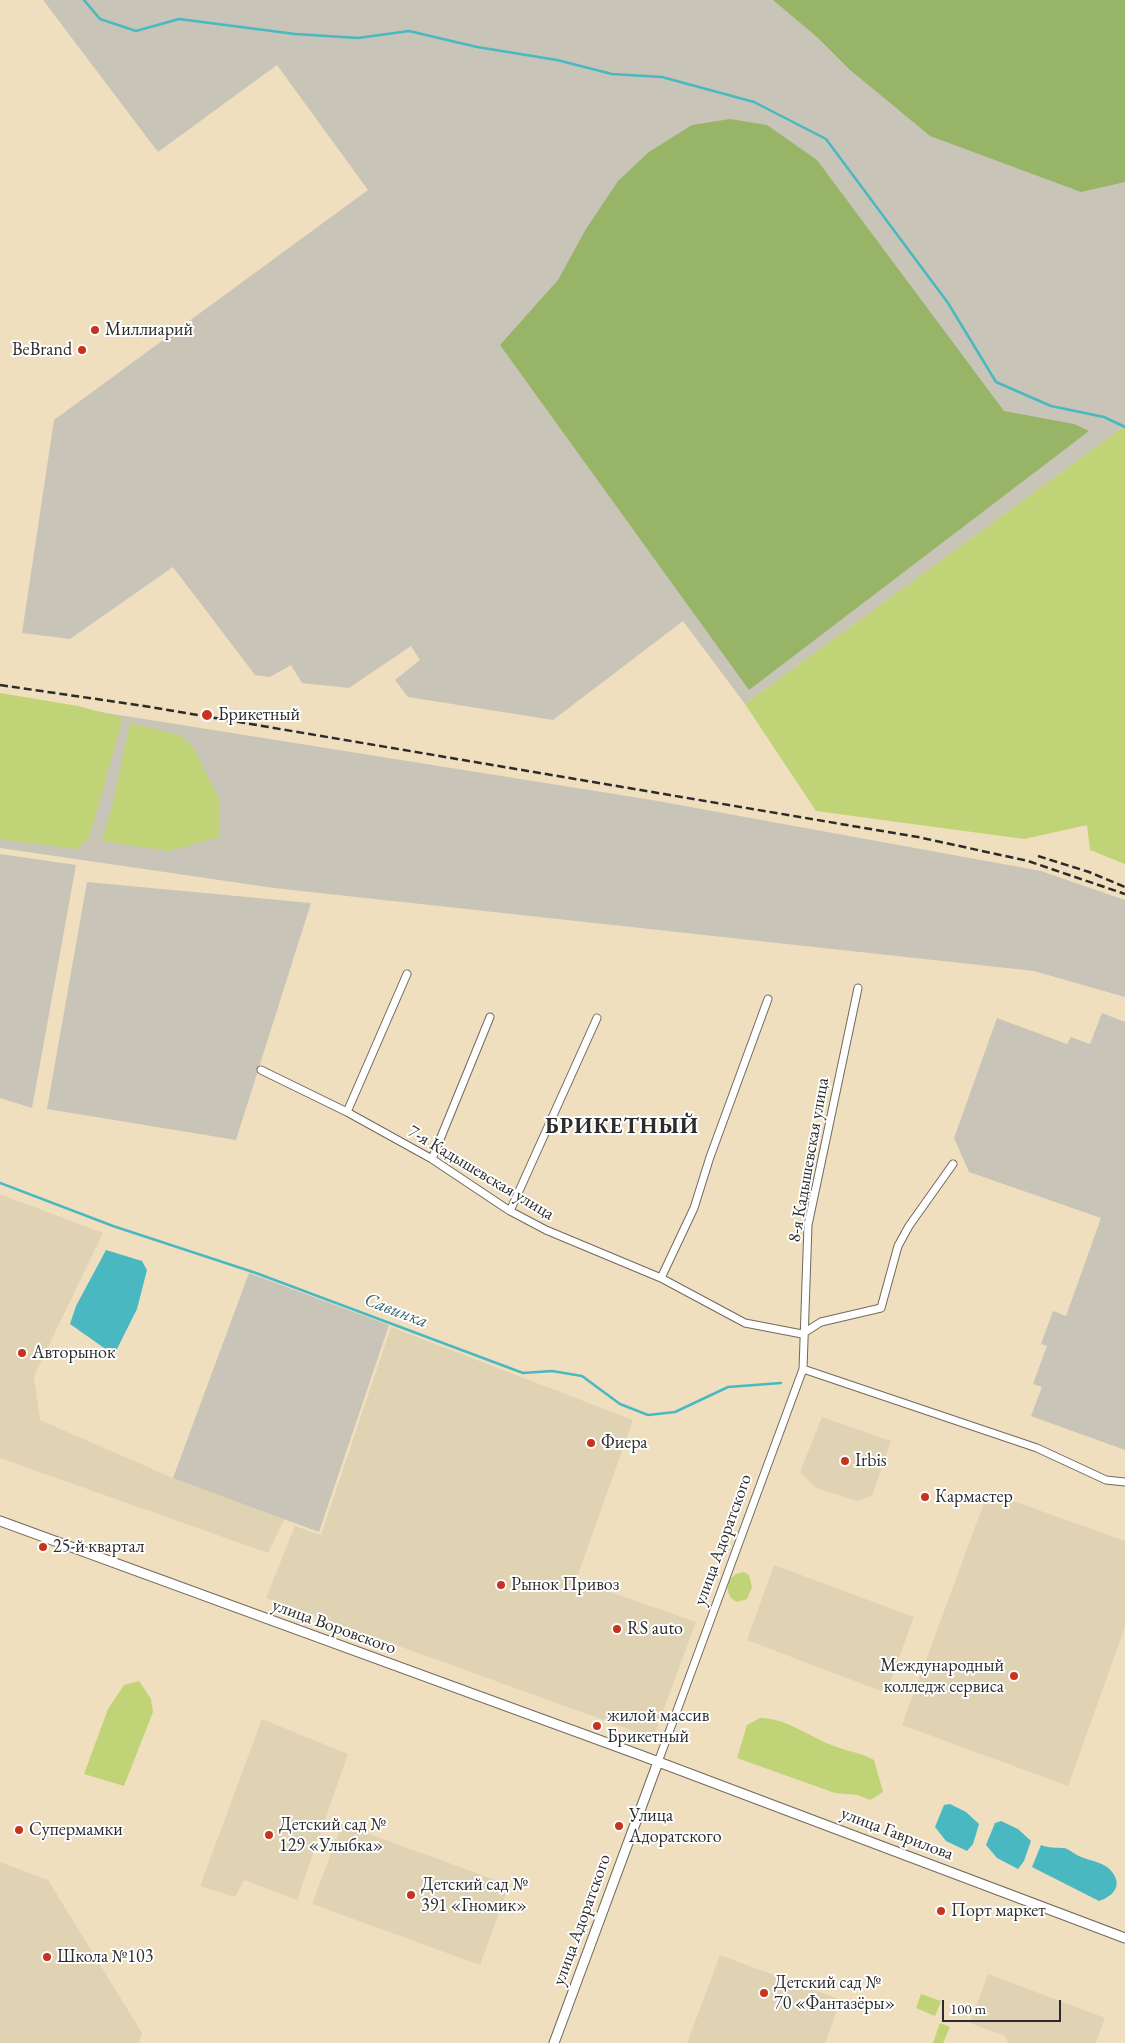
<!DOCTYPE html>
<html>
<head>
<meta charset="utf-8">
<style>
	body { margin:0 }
	#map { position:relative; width:1125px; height:2043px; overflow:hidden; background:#f0dfbe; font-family:"EB Garamond",serif }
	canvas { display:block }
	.scale { position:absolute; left:942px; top:2000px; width:119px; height:22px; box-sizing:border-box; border:2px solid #2b2b2b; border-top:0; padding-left:6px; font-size:15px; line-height:18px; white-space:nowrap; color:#2b2b2b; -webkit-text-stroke:4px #fff; paint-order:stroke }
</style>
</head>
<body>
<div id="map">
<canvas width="1125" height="2043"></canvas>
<div class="scale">100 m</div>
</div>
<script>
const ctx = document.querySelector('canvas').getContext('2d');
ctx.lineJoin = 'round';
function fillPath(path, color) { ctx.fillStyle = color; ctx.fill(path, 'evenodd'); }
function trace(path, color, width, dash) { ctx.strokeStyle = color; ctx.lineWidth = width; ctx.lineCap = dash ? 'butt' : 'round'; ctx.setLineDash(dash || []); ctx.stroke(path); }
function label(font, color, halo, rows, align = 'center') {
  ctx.font = font + ' "EB Garamond",serif'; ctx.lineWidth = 4; ctx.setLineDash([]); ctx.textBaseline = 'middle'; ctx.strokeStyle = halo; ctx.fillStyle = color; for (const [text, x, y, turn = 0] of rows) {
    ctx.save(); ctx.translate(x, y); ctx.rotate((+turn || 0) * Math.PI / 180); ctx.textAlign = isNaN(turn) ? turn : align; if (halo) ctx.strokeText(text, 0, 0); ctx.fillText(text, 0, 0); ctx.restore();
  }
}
fillPath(new Path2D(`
	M0,1194L103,1233L34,1376L40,1420L173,1478L285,1518L268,1553L0,1458Z
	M391,1327L633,1420L576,1580L696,1622L653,1738L266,1598L295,1526L321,1535Z
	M822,1417L891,1441L872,1496L857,1501L816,1488L800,1472Z
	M988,1492L1125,1541V1627L1068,1786L902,1725Z
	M774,1565L914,1617L886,1693L747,1640Z
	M262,1719L348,1754L297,1900L244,1880L235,1897L200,1886Z
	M342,1824L509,1885L480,1965L312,1904Z
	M0,1862L48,1880L142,2033L139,2043H0Z
	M720,1955L841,2000L825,2043H687Z
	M988,1974L1105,2018L1096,2043H1008L1005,2036L970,2023Z`), '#dfd3b4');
fillPath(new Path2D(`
	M43,0H1125V426L745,704L683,621L553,720L408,697L395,680L420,660L411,646L349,688L302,683L291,665L270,677L255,675L173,567L70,639L22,633L54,420L368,190L277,65L158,152Z
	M0,696L652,800L1041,871L1125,900V997L1034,971L274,888L0,848Z
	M0,854L76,865L32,1108L0,1098Z
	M87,882L311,903L236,1140L47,1109Z
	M1102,1013L1125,1022V1450L1031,1416L1042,1387L1033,1384L1047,1346L1041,1344L1053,1311L1066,1316L1101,1218L969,1172L954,1138L997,1018L1067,1044L1071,1037L1090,1044Z
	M249,1273L389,1325L319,1532L173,1478Z`), '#c8c4b8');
fillPath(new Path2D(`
	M1125,426V864L1090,850L1087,825L1024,839L816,811L745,704Z
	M0,693L78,706L123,718L89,838L77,849L0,839Z
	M130,723L179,735L192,745L220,801L219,837L169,851L102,841L113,803Z
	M744,1572L749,1575L752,1587L747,1599L737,1602C721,1594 727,1573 744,1572Z
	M139,1681L151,1699L153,1712L124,1786L84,1774L108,1709L124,1685Z
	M760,1718C788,1718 810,1738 837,1747C850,1752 862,1753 874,1760L883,1792L870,1800L858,1795L835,1793L737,1758L747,1725Z
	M921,1994L941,2001L935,2016L916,2008Z
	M940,2023L950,2027L943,2043H933Z`), '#c0d376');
fillPath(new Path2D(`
	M773,0H1125V182L1081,192L930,136L849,69L817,37Z
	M730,119L767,125L817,160L1004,411L1074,424L1089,431L749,690L500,345L558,280L586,229L618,181L649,152L692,125Z`), '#98b567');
fillPath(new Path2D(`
	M106,1250L142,1261L147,1270L137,1309L114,1355L70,1324L76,1306Z
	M950,1804L966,1812L979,1824L973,1844L967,1851L946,1841L935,1827L944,1805Z
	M1001,1821L1018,1829L1031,1841L1024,1861L1018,1869L997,1858L986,1845L995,1823Z
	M1041,1845C1053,1849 1053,1847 1064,1848C1069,1849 1076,1855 1081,1857C1089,1860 1100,1862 1107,1867C1124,1881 1117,1895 1099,1901L1032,1867Z`), '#49b8c1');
trace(new Path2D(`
	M84,0L100,19L136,31L179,19L295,34L358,38L409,31L477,47L557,60L612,74L662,77L754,102L826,139L948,303L996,382L1051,406L1104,417L1125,427
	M0,1183L113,1226L256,1273L523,1373L552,1371L582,1376L620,1404L648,1415L675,1412L728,1387L781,1383`), '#49b8c1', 2.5);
const minor = new Path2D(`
	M261,1070L347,1112L432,1159L510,1211L546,1230L661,1278L745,1323L802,1334L821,1322L881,1308L898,1246L909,1226L953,1164
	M347,1112L407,974
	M432,1159L490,1017
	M510,1211L597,1018
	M661,1278L694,1208L710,1157L768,999
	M803,1369L1037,1448L1106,1480L1125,1482
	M658,1762L803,1369L808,1225L858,988`);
const tertiary = new Path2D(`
	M0,1521L640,1755L1125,1938
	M554,2043L658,1762`);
trace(minor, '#706a5e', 9);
trace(tertiary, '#706a5e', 11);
trace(minor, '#fff', 7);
trace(tertiary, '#fff', 9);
trace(new Path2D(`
	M0,685L144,706L918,837L1028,861L1125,894
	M1038,856L1089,872L1125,887`), '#2b2b2b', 2.5, [8, 4]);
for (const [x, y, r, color] of [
	[95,330,5,"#c8321e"],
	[82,350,5,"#c8321e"],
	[207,715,6,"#c8321e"],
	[22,1353,5,"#c8321e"],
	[591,1443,5,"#c8321e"],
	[845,1461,5,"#c8321e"],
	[925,1497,5,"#c8321e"],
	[43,1547,5,"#c8321e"],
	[501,1585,5,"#c8321e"],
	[617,1629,5,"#c8321e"],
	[1014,1676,5,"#c8321e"],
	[597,1726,5,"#c8321e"],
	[619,1826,5,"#c8321e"],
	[19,1830,5,"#c8321e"],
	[269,1835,5,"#c8321e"],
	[411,1895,5,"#c8321e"],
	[941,1911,5,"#c8321e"],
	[47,1957,5,"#c8321e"],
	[764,1993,5,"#c8321e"]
]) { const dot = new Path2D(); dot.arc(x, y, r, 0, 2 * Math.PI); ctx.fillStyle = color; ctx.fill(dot); trace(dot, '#fff', 2); }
label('18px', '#2b2b2b', '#fff', [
	["Миллиарий",105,330],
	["BeBrand",72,350,"right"],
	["Брикетный",218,715],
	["Авторынок",32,1353],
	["Фиера",601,1443],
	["Irbis",855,1461],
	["Кармастер",935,1497],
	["25-й квартал",53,1547],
	["Рынок Привоз",511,1585],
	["RS auto",627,1629],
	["Международный",1004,1666,"right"],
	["колледж сервиса",1004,1687,"right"],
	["жилой массив",607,1716],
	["Брикетный",607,1737],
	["Улица",629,1816],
	["Адоратского",629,1837],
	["Детский сад №",279,1825],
	["129 «Улыбка»",279,1846],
	["Супермамки",29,1830],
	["Детский сад №",421,1885],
	["391 «Гномик»",421,1906],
	["Порт маркет",951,1911],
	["Школа №103",57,1957],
	["Детский сад №",774,1983],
	["70 «Фантазёры»",774,2004]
], 'left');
label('18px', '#2b2b2b', '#fff', [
	["8-я Кадышевская улица",809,1160,-80],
	["7-я Кадышевская улица",481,1173,31],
	["улица Адоратского",723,1540,-70],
	["улица Воровского",334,1627,20],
	["улица Гаврилова",897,1834,21],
	["улица Адоратского",582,1920,-70]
]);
label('italic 19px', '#376367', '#fff', [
	["Савинка",396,1311,21]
]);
ctx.letterSpacing = '1px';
label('bold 22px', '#2b2b2b', '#fff', [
	["БРИКЕТНЫЙ",622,1127]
]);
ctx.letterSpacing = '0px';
</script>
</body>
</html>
